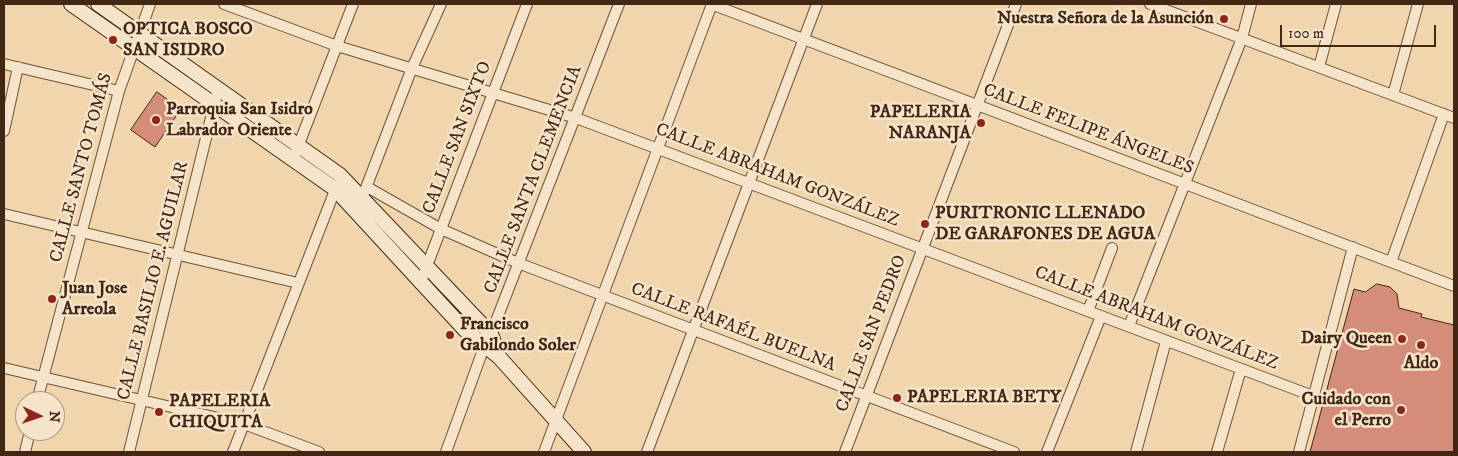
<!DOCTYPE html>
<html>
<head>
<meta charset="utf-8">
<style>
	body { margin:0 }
	#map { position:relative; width:1458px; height:456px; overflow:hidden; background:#f0d5ad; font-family:"IM FELL DW Pica",serif }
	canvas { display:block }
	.frame { position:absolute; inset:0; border:5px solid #422714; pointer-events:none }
	.north { position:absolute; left:15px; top:391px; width:50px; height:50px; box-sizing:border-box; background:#f5e4ca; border:1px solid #ad9881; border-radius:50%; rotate:93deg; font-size:14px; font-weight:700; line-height:20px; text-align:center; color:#422714 }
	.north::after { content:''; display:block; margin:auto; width:18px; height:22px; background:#8f2418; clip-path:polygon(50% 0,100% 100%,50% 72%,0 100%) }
	.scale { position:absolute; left:1280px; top:25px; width:156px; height:22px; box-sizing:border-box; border:2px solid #422714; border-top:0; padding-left:6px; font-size:15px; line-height:18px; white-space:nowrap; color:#422714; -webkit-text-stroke:4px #f5e4ca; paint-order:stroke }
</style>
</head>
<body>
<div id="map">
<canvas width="1458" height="456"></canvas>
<div class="frame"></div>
<div class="north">N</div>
<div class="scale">100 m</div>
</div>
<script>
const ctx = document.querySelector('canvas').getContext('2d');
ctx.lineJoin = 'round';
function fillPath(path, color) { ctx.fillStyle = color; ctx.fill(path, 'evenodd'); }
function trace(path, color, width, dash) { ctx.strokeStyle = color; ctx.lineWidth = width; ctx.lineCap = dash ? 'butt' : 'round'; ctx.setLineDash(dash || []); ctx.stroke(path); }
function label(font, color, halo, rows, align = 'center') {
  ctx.font = font + ' "IM FELL DW Pica",serif'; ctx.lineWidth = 5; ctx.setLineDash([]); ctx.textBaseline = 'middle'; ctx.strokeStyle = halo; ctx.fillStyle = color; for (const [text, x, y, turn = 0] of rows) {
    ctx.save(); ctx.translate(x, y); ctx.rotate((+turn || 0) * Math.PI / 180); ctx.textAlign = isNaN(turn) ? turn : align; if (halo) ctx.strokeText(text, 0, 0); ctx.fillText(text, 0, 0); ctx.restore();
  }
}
const building = new Path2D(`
	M157,92L181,109L155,147L131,130Z
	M1377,284L1390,287L1397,294L1399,308L1422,314L1421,317L1454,325V452H1310L1354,289L1365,292Z`);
fillPath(building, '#d58d7b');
trace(building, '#422714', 1);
const street = new Path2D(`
	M224,4L337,46L576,118L1313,396
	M711,4L1454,286
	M1150,4L1454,118
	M4,64L119,91
	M1319,67L1336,4
	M1393,95L1418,4
	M4,131L18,67
	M296,152L353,4
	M367,187L441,229L518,263L1014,452
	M364,193L412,68L441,4
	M4,214L298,283
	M1391,262L1444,114
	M420,284L527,4
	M1088,311L1112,248
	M1129,326L1242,38L1251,4
	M4,368L244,424L319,452
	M37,401L119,91L150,4
	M25,452L30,431
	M129,452L218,89
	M233,452L337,185
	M446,452L484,347L491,334L619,4
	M544,452L712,4
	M647,452L817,4
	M845,452L1016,4
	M1047,452L1101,316
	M1136,452L1166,341
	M1217,452L1241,369
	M1299,452L1353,247`);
const secondary = new Path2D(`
	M71,4L335,189L465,330L499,357L584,452
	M98,4L340,175L491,334L499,357`);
trace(street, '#6e523a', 12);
trace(secondary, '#422714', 16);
trace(street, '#f5e4ca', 10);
trace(secondary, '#f5e4ca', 14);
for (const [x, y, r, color] of [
	[1224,19,5,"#8f2418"],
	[113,40,5,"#8f2418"],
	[156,120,5,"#8f2418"],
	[981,123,5,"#8f2418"],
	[925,224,5,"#8f2418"],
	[52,299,5,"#8f2418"],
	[450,335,5,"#8f2418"],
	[1402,339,5,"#8f2418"],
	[1421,345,5,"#8f2418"],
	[897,398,5,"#8f2418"],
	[1401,410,5,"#8f2418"],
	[159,412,5,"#8f2418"]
]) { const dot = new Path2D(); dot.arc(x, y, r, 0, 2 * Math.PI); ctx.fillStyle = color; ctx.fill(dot); trace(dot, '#f5e4ca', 2); }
label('bold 18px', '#422714', '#f5e4ca', [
	["Nuestra Señora de la Asunción",1214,19,"right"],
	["OPTICA BOSCO",123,30],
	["SAN ISIDRO",123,51],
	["Parroquia San Isidro",166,110],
	["Labrador Oriente",166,131],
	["PAPELERIA",971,113,"right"],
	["NARANJA",971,134,"right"],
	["PURITRONIC LLENADO",935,214],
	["DE GARAFONES DE AGUA",935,235],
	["Juan Jose",62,289],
	["Arreola",62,310],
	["Francisco",460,325],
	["Gabilondo Soler",460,346],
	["Dairy Queen",1392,339,"right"],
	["Aldo",1421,364,"center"],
	["PAPELERIA BETY",907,398],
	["Cuidado con",1391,400,"right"],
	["el Perro",1391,421,"right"],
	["PAPELERIA",169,402],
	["CHIQUITA",169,423]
], 'left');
label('18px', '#422714', '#f5e4ca', [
	["CALLE FELIPE ÁNGELES",1088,130,21],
	["CALLE SAN SIXTO",458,138,-69],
	["CALLE SANTO TOMÁS",82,168,-75],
	["CALLE ABRAHAM GONZÁLEZ",777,176,21],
	["CALLE SANTA CLEMENCIA",534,180,-69],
	["CALLE BASILIO E. AGUILAR",154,281,-76],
	["CALLE ABRAHAM GONZÁLEZ",1156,319,21],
	["CALLE RAFAÉL BUELNA",733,328,21],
	["CALLE SAN PEDRO",872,334,-69]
]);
</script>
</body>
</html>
